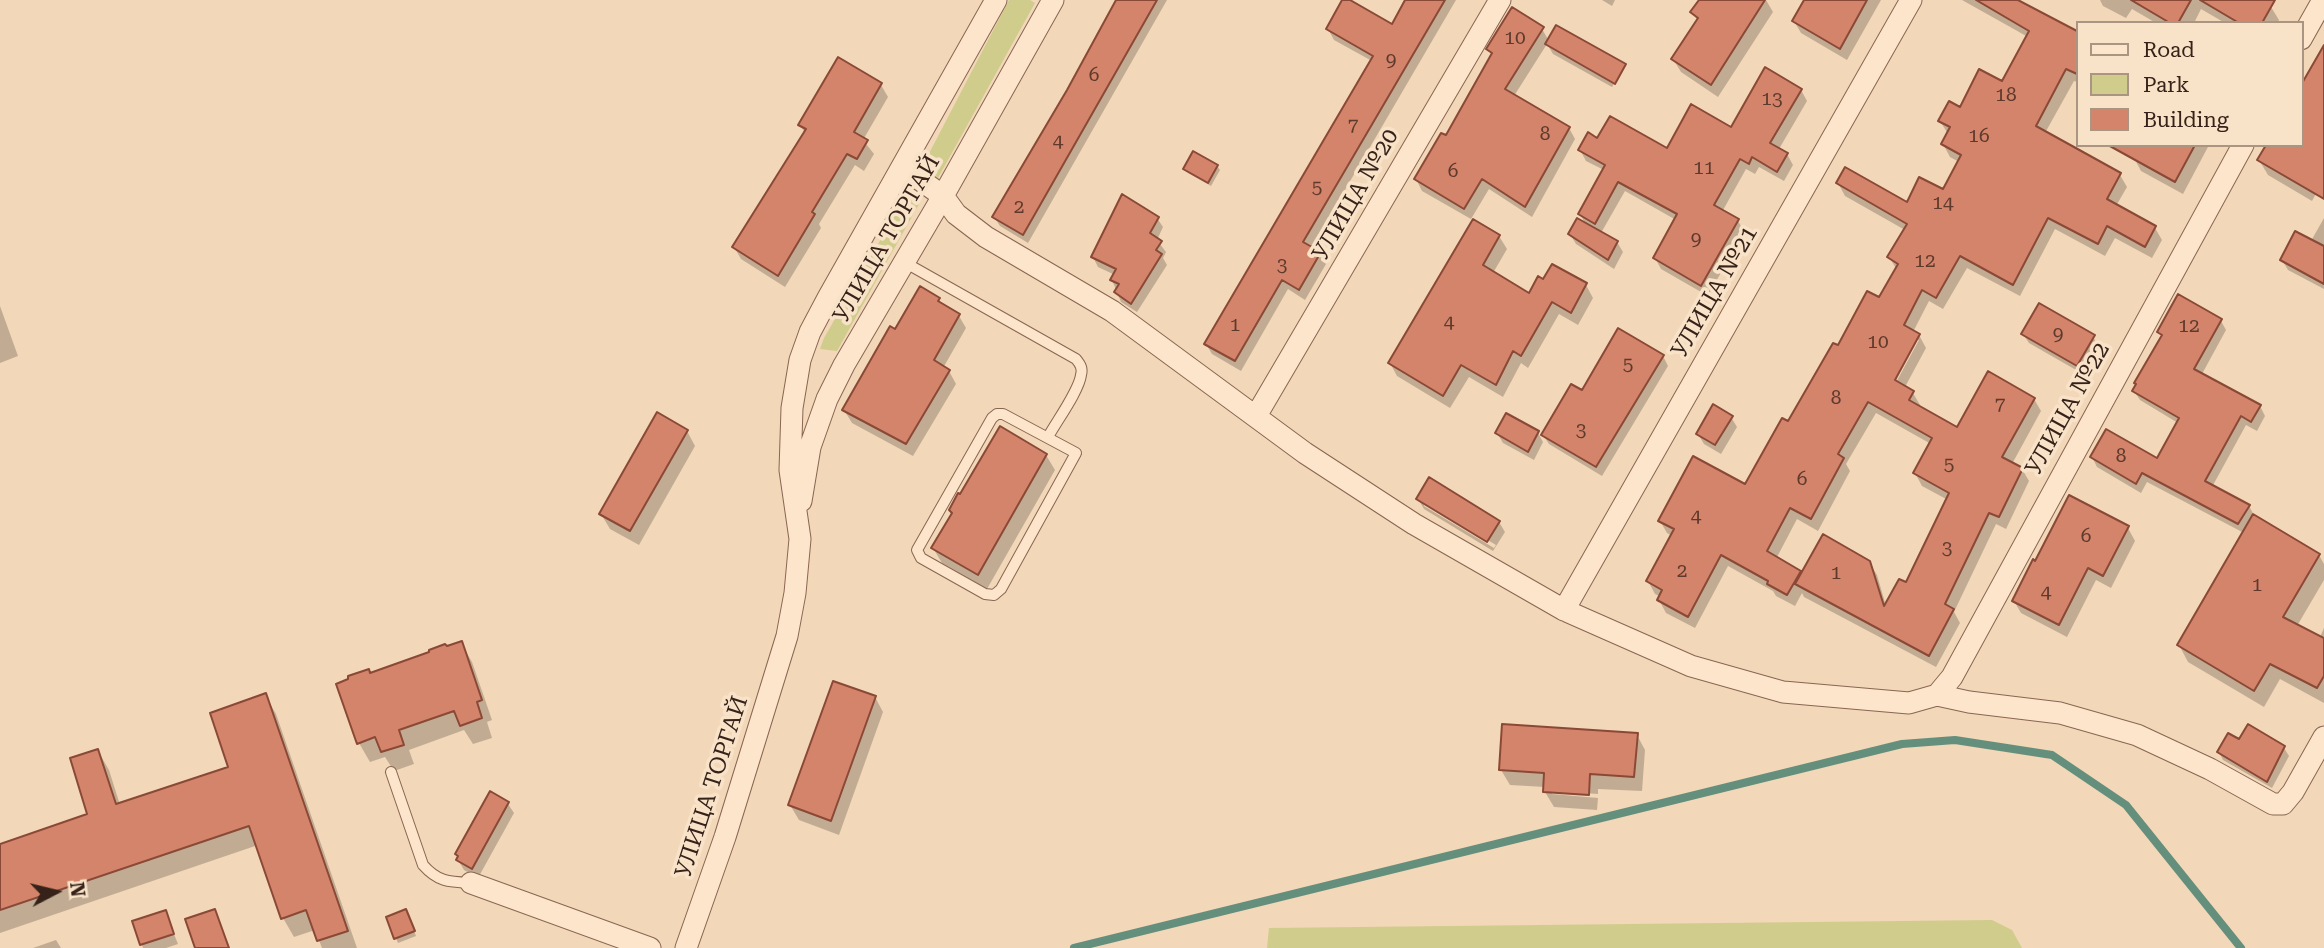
<!DOCTYPE html>
<html>
<head>
<meta charset="utf-8">
<style>
	body { margin:0 }
	#map { position:relative; width:2324px; height:948px; overflow:hidden; background:#f2d7b8; font-family:"Roboto Serif",serif }
	canvas { display:block }
	.legend { position:absolute; left:2076px; top:21px; width:228px; height:126px; box-sizing:border-box; background:#f8e2c8; border:2px solid #aa9582; margin:0; padding:9px 12px; list-style:none; font-size:21px; color:#362219 }
	.legend li { display:flex; align-items:center; gap:14px; height:35px }
	.legend b { width:35px; border:2px solid #aa9582 }
	.north { position:absolute; left:21px; top:857px; width:70px; height:70px; -webkit-text-stroke:5px #f8e2c8; paint-order:stroke; rotate:83deg; font-size:19px; font-weight:700; line-height:28px; text-align:center; color:#362219 }
	.north::after { content:''; display:block; margin:auto; width:24px; height:32px; background:#362219; clip-path:polygon(50% 0,100% 100%,50% 72%,0 100%) }
</style>
</head>
<body>
<div id="map">
<canvas width="2324" height="948"></canvas>
<ul class="legend">
<li><b style="height:9px;background:#fce5cb"></b>Road</li>
<li><b style="height:19px;background:#d0cc8c"></b>Park</li>
<li><b style="height:19px;background:#d4846a"></b>Building</li>
</ul>
<div class="north">N</div>
</div>
<script>
const ctx = document.querySelector('canvas').getContext('2d');
ctx.lineJoin = 'round';
function fillPath(path, color) { ctx.fillStyle = color; ctx.fill(path, 'evenodd'); }
function trace(path, color, width, dash) { ctx.strokeStyle = color; ctx.lineWidth = width; ctx.lineCap = dash ? 'butt' : 'round'; ctx.setLineDash(dash || []); ctx.stroke(path); }
function label(font, color, halo, rows, align = 'center') {
  ctx.font = font + ' "Roboto Serif",serif'; ctx.lineWidth = 7; ctx.setLineDash([]); ctx.textBaseline = 'middle'; ctx.strokeStyle = halo; ctx.fillStyle = color; for (const [text, x, y, turn = 0] of rows) {
    ctx.save(); ctx.translate(x, y); ctx.rotate((+turn || 0) * Math.PI / 180); ctx.textAlign = isNaN(turn) ? turn : align; if (halo) ctx.strokeText(text, 0, 0); ctx.fillText(text, 0, 0); ctx.restore();
  }
}
fillPath(new Path2D(`
	M1009,0H1030L1035,3L938,178L923,165Z
	M905,197L919,204L837,351L820,349L824,338Z
	M1992,920L2012,930L2022,948H1267L1269,928Z`), '#d0cc8c');
fillPath(new Path2D(`
	M1118,0H1167L1028,243L1000,226L994,217L1068,91Z
	M1344,0L1392,26L1407,0H1456L1311,248L1319,253L1326,264L1305,300L1288,289L1241,371L1212,354L1206,344L1372,61L1334,40L1328,29Z
	M1602,0H1615L1612,6Z
	M1701,0H1766L1773,12L1718,97L1681,72L1673,59L1698,21L1692,12Z
	M1811,0H1881L1847,60L1801,33L1794,21Z
	M1962,0H2015L2077,33V82L2074,81L2045,133L2120,175L2127,187L2116,206L2155,228L2162,240L2152,258L2115,238L2105,256L2055,229L2020,296L1967,268L1943,309L1929,301L1913,332L1919,335L1926,348L1905,387L1913,393L1920,405L1919,408L1957,429L2034,399L2041,411L2012,464L2022,469L2029,481L2006,529L1996,524L1954,612L1960,623L1936,667L1804,597L1802,593L1795,606L1776,596L1773,591L1728,566L1695,628L1666,613L1659,600L1661,597L1655,594L1648,581L1672,536L1667,533L1660,521L1745,487L1838,347L1879,300L1897,270L1889,257L1905,230L1845,196L1838,183L1907,204L1944,191L1959,162L1950,157L1943,144L1948,134L1940,121L2003,84L2028,37ZM1915,340H1919L1893,388L1890,387ZM1876,413L1931,444L1915,473L1922,486L1948,500L1906,585L1886,606L1877,575L1869,562L1802,575L1800,572L1776,559L1797,519L1818,531L1850,471L1846,464Z
	M2100,0H2260L2271,7L2279,20L2278,23H2225L2201,9L2194,23H2156L2132,9L2126,18L2103,6Z
	M1542,29L1549,41L1622,70L1612,87L1553,54L1547,44L1514,96L1569,128L1575,139L1532,217L1489,189L1471,219L1422,191L1416,179L1447,138L1492,56L1489,49Z
	M2324,48V179L2312,201L2268,175L2259,160L2301,145Z
	M881,85L888,97L863,140L874,154L864,171L855,165L819,224L821,228L785,287L741,259L734,247L805,133L800,125Z
	M1801,90L1807,101L1779,149L1787,154L1793,165L1784,181L1759,167L1755,174L1746,169L1722,212L1738,221L1744,231L1708,296L1661,269L1655,258L1676,220L1625,191L1601,233L1617,242L1623,252L1614,269L1576,244L1570,234L1586,225L1580,214L1604,170L1586,161L1580,150L1598,140L1668,150L1732,129Z
	M2141,145H2209L2183,194L2141,171L2134,158Z
	M1217,166L1220,170L1211,186L1188,173L1185,169Z
	M1157,218L1163,227L1157,240L1166,252L1163,258L1167,265L1137,312L1121,302L1112,280L1115,275L1098,267L1093,257Z
	M2324,218V289L2288,270L2282,260L2311,241Z
	M1499,236L1507,249L1493,273L1529,295L1586,285L1593,298L1578,325L1559,314L1528,368L1521,363L1503,397L1469,377L1450,408L1397,376L1390,363Z
	M939,299L943,307L959,316L966,328L943,368L949,371L956,384L913,456L852,423L844,410L896,332Z
	M0,306L18,356L0,363Z
	M2221,321L2226,330L2202,374L2260,406L2265,416L2257,431L2246,425L2212,487L2249,506L2255,517L2319,555L2324,564V580L2297,626L2320,637L2324,628V703L2280,679L2264,707L2188,662L2179,645L2244,533L2147,482L2141,493L2097,467L2092,457L2158,461L2178,423L2140,400L2134,391L2162,337L2159,332Z
	M2023,334L2093,337L2099,347L2083,374L2029,343Z
	M1663,356L1668,366L1602,476L1549,444L1543,435Z
	M1731,417L1737,427L1721,454L1704,444L1698,434Z
	M687,431L695,446L639,545L610,529L601,514Z
	M1497,433H1538L1543,442L1534,460L1503,443Z
	M1046,455L1055,470L987,589L942,563L933,548Z
	M1418,499L1499,522L1505,532L1493,551L1424,509ZM1424,502L1496,545L1494,548L1424,506Z
	M2128,528L2135,541L2111,588L2096,580L2067,637L2021,613L2014,601Z
	M461,643L472,662L492,720L487,722L492,738L473,744L464,730L409,750L414,764L394,771L385,757L370,762L359,743L370,675Z
	M265,695L276,714L357,948H322L315,930L294,937L283,918L258,845L0,933V846L89,815L98,751L109,770L120,805L231,768Z
	M875,697L883,712L839,835L799,820L790,805Z
	M1637,735L1645,750L1642,791L1598,789V794L1552,791V794L1598,798L1597,810L1554,807L1545,792V787L1510,785L1501,770Z
	M2240,741L2284,748L2289,756L2272,788L2223,760L2219,752Z
	M508,804L514,813L478,878L464,870L458,860Z
	M215,911L230,948H197Z
	M165,912L178,944L166,948H143L134,922Z
	M408,916L416,936L398,943L388,918Z
	M56,940L61,948H33Z`), '#0003');
trace(new Path2D(`
	M1074,948L1902,744L1955,740L2052,755L2126,805L2241,948`), '#658f7d', 8);
const building = new Path2D(`
	M1116,0H1157L1023,235L992,217L1067,90Z
	M1342,0H1350L1392,24L1405,0H1445L1303,242L1321,252L1299,290L1282,280L1235,361L1204,344L1373,56L1326,29Z
	M1699,0H1765L1711,85L1671,59L1698,18L1690,12Z
	M1804,0H1867L1840,49L1792,21Z
	M1976,0H2018L2077,31V74L2066,69L2036,126L2121,173L2107,199L2156,226L2145,247L2107,226L2098,244L2048,218L2013,285L1960,256L1936,298L1922,290L1904,325L1920,334L1895,380L1914,391L1909,400L1957,427L1988,371L2035,398L2002,457L2023,468L1999,517L1989,513L1945,604L1954,609L1929,656L1795,584L1823,534L1870,561L1884,606L1899,579L1906,582L1949,493L1913,473L1932,438L1868,402L1838,454L1844,458L1811,519L1790,508L1767,551L1801,571L1787,595L1767,584L1768,581L1721,555L1688,617L1657,600L1662,590L1646,581L1674,529L1658,521L1693,456L1745,484L1782,418L1788,421L1833,343L1838,345L1867,291L1879,297L1898,264L1887,257L1907,224L1836,183L1845,167L1907,202L1919,177L1943,189L1961,155L1941,144L1950,127L1938,121L1949,101L1960,107L1979,69L2002,81L2029,31Z
	M2131,0H2191L2178,23H2170Z
	M2200,0H2275L2262,23H2239Z
	M1512,7L1544,27L1505,89L1570,127L1525,207L1482,179L1464,209L1414,179L1441,133L1446,135L1492,53L1486,49Z
	M1556,25L1626,64L1615,84L1545,44Z
	M2324,45V199L2257,160L2266,145H2301V85Z
	M838,57L882,83L854,132L868,140L857,159L847,154L812,212L815,214L778,276L732,247L806,129L798,125Z
	M1765,67L1802,89L1770,143L1788,153L1777,172L1752,157L1749,164L1740,159L1714,205L1739,219L1701,286L1653,258L1677,214L1618,182L1595,224L1578,214L1605,165L1578,150L1588,132L1597,138L1610,116L1667,148L1691,104L1731,127Z
	M2108,145H2195L2175,182Z
	M1193,151L1218,165L1208,183L1183,169Z
	M1122,194L1159,217L1150,233L1162,241L1156,250L1162,254L1131,304L1114,292L1119,284L1110,280L1116,269L1091,257Z
	M1577,218L1618,241L1608,260L1568,234Z
	M1473,219L1500,235L1483,265L1529,293L1538,276L1543,279L1552,264L1587,283L1571,313L1552,302L1521,356L1513,351L1496,385L1461,365L1443,396L1388,363Z
	M2295,231L2324,246V284L2280,260Z
	M920,286L940,298L938,301L960,314L934,360L950,370L906,444L842,410L890,326L895,329Z
	M2178,294L2222,319L2194,369L2261,405L2251,422L2241,416L2205,481L2250,505L2238,524L2142,473L2136,484L2090,457L2106,429L2157,458L2179,418L2132,391L2136,384L2134,383L2162,335L2157,332Z
	M2039,303L2095,335L2077,366L2021,334Z
	M1618,328L1664,355L1596,467L1541,435L1571,384L1582,390Z
	M1713,404L1733,416L1715,445L1696,434Z
	M657,412L688,430L630,531L599,514Z
	M1506,413L1539,431L1528,452L1495,433Z
	M1000,426L1047,454L978,575L931,548L952,513L949,510L958,493L960,494Z
	M1429,477L1500,521L1487,542L1416,499Z
	M2069,495L2129,526L2103,576L2088,568L2059,625L2012,601L2033,559L2035,561Z
	M2253,514L2320,554L2283,617L2324,638V676L2317,688L2270,664L2254,691L2177,645Z
	M462,641L482,700L477,702L482,718L460,726L454,711L399,730L404,745L381,752L375,737L357,744L336,684L348,679V676L369,669L370,673L429,652V650L445,644L447,646Z
	M833,681L876,696L831,821L788,805Z
	M266,693L348,931L317,941L306,910L281,919L249,826L0,910V844L87,814L70,758L98,749L116,804L228,767L210,713Z
	M1502,724L1638,733L1634,777L1590,774L1589,795L1543,792L1544,773L1499,770Z
	M2248,724L2285,746L2267,782L2217,752L2228,733L2239,739Z
	M490,791L509,802L472,869L456,860L458,856L455,854Z
	M215,909L229,948H195L185,919Z
	M406,909L415,931L394,939L386,917Z
	M166,910L174,934L140,945L132,921Z`);
fillPath(building, '#d4846a');
trace(building, '#8a4936', 2);
const service = new Path2D(`
	M904,262L1076,359C1080,364 1083,368 1081,375C1079,391 1056,422 1048,437
	M997,414H1003L1076,453L1001,589L994,595L985,594L921,558L917,550L992,418Z
	M391,772L423,865C438,882 449,882 471,883`);
const minor = new Path2D(`
	M2301,39L2323,0
	M902,167L943,196L956,214L986,237L1112,311L1305,453L1414,524L1564,610L1691,666L1783,692L1909,703L1937,695L1969,702L2060,713L2137,735L2210,769L2273,804H2283L2293,792L2324,737
	M1256,416L1500,0
	M801,501L810,447L827,399L844,365L943,196L1053,0
	M1564,610L1911,0
	M1937,695L1952,677L2243,145
	M471,883L650,948
	M686,948L725,837L787,636L795,593L800,539L790,470L792,408L800,360L810,332L828,298L996,0`);
trace(service, '#896652', 12);
trace(minor, '#896652', 23);
trace(service, '#fce5cb', 10);
trace(minor, '#fce5cb', 21);
label('19px', '#5e3a2d', null, [
	["10",1515,38],
	["9",1391,60],
	["6",1094,75],
	["18",2006,95],
	["13",1772,99],
	["7",1353,126],
	["8",1545,134],
	["16",1979,136],
	["4",1058,141],
	["11",1704,168],
	["6",1453,171],
	["5",1317,187],
	["14",1943,203],
	["2",1019,207],
	["9",1696,239],
	["12",1925,261],
	["3",1282,265],
	["4",1449,322],
	["1",1235,325],
	["12",2189,326],
	["9",2058,334],
	["10",1878,342],
	["5",1628,364],
	["8",1836,398],
	["7",2000,405],
	["3",1581,430],
	["8",2121,456],
	["5",1949,464],
	["6",1802,479],
	["4",1696,516],
	["6",2086,536],
	["3",1947,548],
	["2",1682,571],
	["1",1836,573],
	["1",2257,585],
	["4",2046,592]
]);
label('23px', '#362219', '#f8e2c8', [
	["УЛИЦА №20",1356,195,-60],
	["УЛИЦА ТОРГАЙ",887,239,-60],
	["УЛИЦА №21",1715,292,-60],
	["УЛИЦА №22",2068,409,-61],
	["УЛИЦА ТОРГАЙ",712,787,-72]
]);
</script>
</body>
</html>
